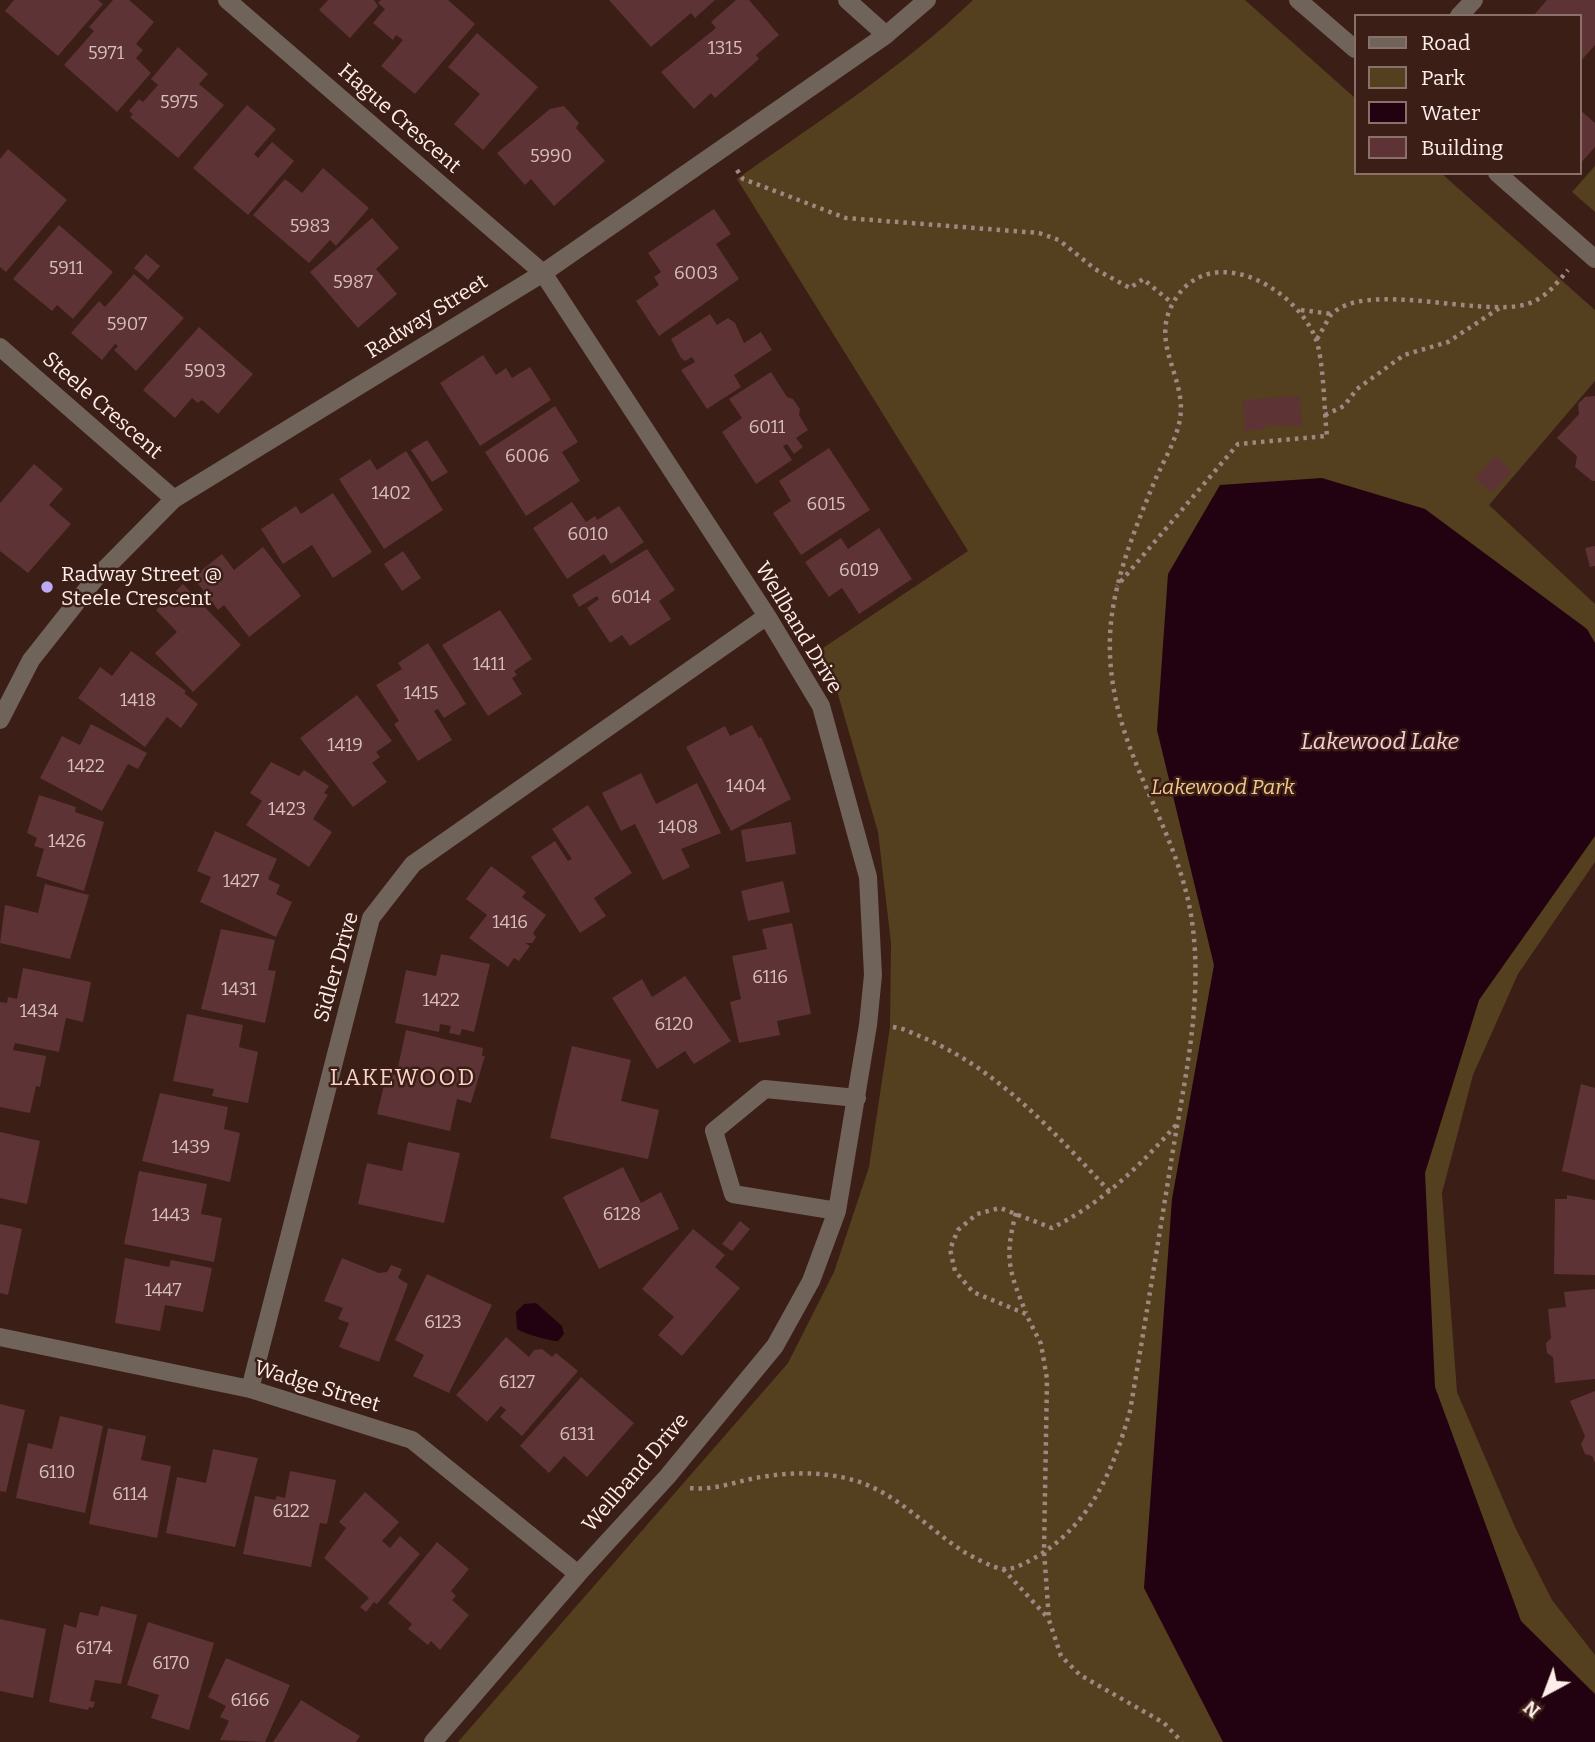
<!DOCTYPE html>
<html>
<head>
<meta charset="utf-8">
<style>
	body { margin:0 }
	#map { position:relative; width:1595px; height:1742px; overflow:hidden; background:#3b1e16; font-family:Bitter,serif }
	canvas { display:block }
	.legend { position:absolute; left:1354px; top:14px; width:228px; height:161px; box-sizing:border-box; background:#3b1e16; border:2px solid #89716a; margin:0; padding:9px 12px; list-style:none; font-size:21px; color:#feede9 }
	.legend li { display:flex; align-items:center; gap:14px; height:35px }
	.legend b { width:35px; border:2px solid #89716a }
	.north { position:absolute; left:1511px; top:1658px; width:70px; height:70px; -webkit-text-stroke:5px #3b1e16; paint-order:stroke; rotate:221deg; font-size:19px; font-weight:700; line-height:28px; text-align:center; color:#feede9 }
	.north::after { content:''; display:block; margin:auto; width:24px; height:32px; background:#feede9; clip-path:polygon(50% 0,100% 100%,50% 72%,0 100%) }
</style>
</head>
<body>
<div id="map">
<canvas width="1595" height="1742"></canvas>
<ul class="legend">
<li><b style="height:9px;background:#70635a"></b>Road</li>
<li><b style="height:19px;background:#543f1e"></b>Park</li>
<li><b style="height:19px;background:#220210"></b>Water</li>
<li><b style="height:19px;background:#5d3336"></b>Building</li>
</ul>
<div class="north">N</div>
</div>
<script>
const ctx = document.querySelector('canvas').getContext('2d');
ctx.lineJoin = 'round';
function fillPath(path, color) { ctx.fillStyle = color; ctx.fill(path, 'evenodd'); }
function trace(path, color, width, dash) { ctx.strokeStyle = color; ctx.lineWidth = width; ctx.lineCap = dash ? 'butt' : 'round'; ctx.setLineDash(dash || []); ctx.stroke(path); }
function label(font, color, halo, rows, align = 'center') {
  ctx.font = font + ' Bitter,serif'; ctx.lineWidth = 5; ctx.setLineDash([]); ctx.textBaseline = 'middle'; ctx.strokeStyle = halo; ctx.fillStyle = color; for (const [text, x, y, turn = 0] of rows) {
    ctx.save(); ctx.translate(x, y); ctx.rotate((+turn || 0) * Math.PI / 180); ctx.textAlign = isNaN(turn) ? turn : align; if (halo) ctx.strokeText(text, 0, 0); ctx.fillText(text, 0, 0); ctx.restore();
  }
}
fillPath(new Path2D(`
	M973,0H1245L1355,98V173H1441L1595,310V381L1489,505L1595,604V862L1518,974L1473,1075L1442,1193L1457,1392L1515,1527L1552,1600L1595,1655V1742H458L788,1363L834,1272L869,1167L890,1027L891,943L878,832L837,691L817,652L968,551L737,179C817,122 902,68 973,0Z
	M1595,166V212L1572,192Z`), '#543f1e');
fillPath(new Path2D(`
	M1322,478L1425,509L1587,629L1595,643V836L1479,1000L1425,1173L1435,1387L1521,1621L1595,1694V1742H1223L1144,1588L1172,1199L1214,965L1157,730L1168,574L1220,485Z
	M536,1303L562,1326L564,1334L558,1341C553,1342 522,1333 517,1329L516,1312L524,1304Z`), '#220210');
fillPath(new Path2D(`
	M14,0H98L103,4L58,56L5,11Z
	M113,0H129L154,22L136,44L143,50L136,58L151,73L117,112L64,65L94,31L89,27Z
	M328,0H374L378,6L350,38L319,10Z
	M381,0H448L475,24L415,94L381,66L403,40L396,35L393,40L373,23L385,9L378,3Z
	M609,0H715L695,18L691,13L651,47Z
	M736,0H749L779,35L756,55L759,59L715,98L711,93L694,109L661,72L716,28L711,22Z
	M1547,0H1595V45L1579,63V16H1533Z
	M477,33L538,87L483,150L454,124L480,94L448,67Z
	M178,47L208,74L199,84L224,105L178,158L130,117L133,114L129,111L139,99L143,102L158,85L151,79Z
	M247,105L276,129L254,154L258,158L272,142L294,161L248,215L193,168Z
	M564,106L579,123L576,128L605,161L554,206L531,179L525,185L497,153L550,109Z
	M1579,109L1595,123V147L1579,165Z
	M8,149L67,200L6,272L0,267V159Z
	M323,168L369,208L336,246L330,240L309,263L253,215L285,179L302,193Z
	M714,209L731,234L716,244L739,279L659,336L636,301L659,285L654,277L661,272L648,253Z
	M372,218L399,248L376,269L397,294L358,328L310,272Z
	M59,225L113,272L73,319L57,305L52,311L13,279Z
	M146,254L160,266L148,280L134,268Z
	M134,274L184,318L136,371L114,350L118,346L115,344L102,360L71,333L99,301L105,307Z
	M710,314L717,325L728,318L735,323L744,343L761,332L772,350L734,375L741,387L707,409L681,370L695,362L692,357L685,361L681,358L671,339Z
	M199,327L253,374L218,414L202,400L198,403L192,398L175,418L143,390Z
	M483,355L496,375L506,368L512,378L530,367L551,400L480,446L440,383Z
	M771,372L787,397L793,399L800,409L799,415L808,430L796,438L803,447L794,454L787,444L783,446L792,460L756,484L722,432L742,418L729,399Z
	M1299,396L1302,426L1264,425V429L1245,431L1243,400Z
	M1595,396V481H1592L1575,467L1577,456L1557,438L1579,414L1578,404L1585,397Z
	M555,406L578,442L562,452L580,481L526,516L485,452Z
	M427,440L448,472L432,482L411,450Z
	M829,448L870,510L801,555L773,513L791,501L779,481Z
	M406,451L443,510L384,549L339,479L370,459L377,470Z
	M1495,456L1512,471L1492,493L1475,478Z
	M34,464L63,489L49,505L71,524L28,573L0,551V503Z
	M333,493L372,552L333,578L312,545L283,564L261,529L296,506L301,514Z
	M572,502L586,522L595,516L597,520L619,506L644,542L611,564L604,554L567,579L533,528Z
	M879,528L912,579L859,614L842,588L829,597L805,562L841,538L848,549Z
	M1595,546V566L1590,567L1585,548Z
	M263,547L301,596L249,637L224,605L218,610L193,577L222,554L234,570Z
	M647,549L675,590L659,601L671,619L630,646L622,635L610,643L587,608L599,599L597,596L579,607L572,595Z
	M403,551L421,578L402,591L384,564Z
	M183,584L241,645L193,692L155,653L177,632L156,610Z
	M500,610L532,659L514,671L517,675L512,678L522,694L488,716L442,645Z
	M428,643L466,704L444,718L438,709L434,711L452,740L418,761L394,724L399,721L376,685L402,669L398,663Z
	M131,651L186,691L184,693L198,704L181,728L167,717L145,747L78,698L100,667L112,676Z
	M357,695L392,741L376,752L380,757L372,763L387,782L353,807L300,738Z
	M91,724L147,753L138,769L128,764L102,811L40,778L62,736L80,745Z
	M752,725L759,738L761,737L791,799L731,831L686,747L725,726L730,736Z
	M271,762L299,776L304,770L329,786L324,793L328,795L313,819L332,832L309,867L246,825L262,801L250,793Z
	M641,773L656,804L697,783L721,833L681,849L690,867L663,880L635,824L621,831L602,793Z
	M39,795L76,807L75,812L104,822L84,891L36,876L44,849L34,846L37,838L27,833Z
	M588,805L632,873L594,898L606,916L580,933L531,857L555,841L568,861L572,859L552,829Z
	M791,822L796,854L746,862L741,830Z
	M215,831L277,859L268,879L280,885L276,894L292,902L276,937L200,902L211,877L197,871Z
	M491,866L526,892L522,897L546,915L533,933L536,937L532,943H525L530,946L519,961L514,958L508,967L469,938L487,915L466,899Z
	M783,881L790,912L748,921L741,891Z
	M45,884L89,895L70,959L0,943L5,905L38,913Z
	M792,923L811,1014L777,1021L780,1035L739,1043L730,1002L741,999L732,956L767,949L762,929Z
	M221,929L275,940L268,970L276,971L265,1023L201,1009Z
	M441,954L490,964L474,1032L462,1029L460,1035L449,1033L451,1026L440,1024L439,1032L395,1023L406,970L436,976Z
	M23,968L91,982L83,1022L66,1018L59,1052L15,1043L13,1050L46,1056L40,1087L36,1086L30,1113L0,1107V1002L7,1003L8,997L17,999Z
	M685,976L731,1041L694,1064L685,1051L657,1069L612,998L642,979L652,997Z
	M187,1014L243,1025L239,1047L258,1052L248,1103L212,1096L214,1089L173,1081Z
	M406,1030L483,1048L482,1056H485L471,1103L457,1099L450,1131L377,1114L387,1073L405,1077L407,1070L398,1067Z
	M572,1046L631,1060L621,1101L659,1110L648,1159L550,1138Z
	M1581,1084L1595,1088V1180L1562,1171Z
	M160,1093L228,1107L224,1129L240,1133L230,1182L142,1161Z
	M0,1132L40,1141L27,1204L0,1198Z
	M408,1142L460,1153L444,1223L358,1204L367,1163L402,1171Z
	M623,1167L641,1203L661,1192L679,1229L599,1269L563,1197Z
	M139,1171L207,1184L201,1214L222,1218L214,1262L124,1244Z
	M1567,1195L1595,1200V1275L1554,1274L1555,1199H1567Z
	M740,1221L750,1229L732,1251L722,1244Z
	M0,1224L22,1229L8,1295L0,1293Z
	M693,1229L725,1255L715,1267L740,1288L682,1356L658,1335L674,1317L642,1289Z
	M125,1258L169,1267L171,1260L212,1268L203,1312L165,1305L160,1331L115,1323Z
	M342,1258L379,1273L387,1272L391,1265L402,1269L398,1278L408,1284L379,1362L339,1347L349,1323L338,1319L343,1308L324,1301Z
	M427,1274L492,1305L449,1393L413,1376L424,1355L395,1340Z
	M1595,1289V1379L1555,1383L1553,1357L1547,1353L1546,1343L1551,1338L1548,1309L1566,1307L1564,1292Z
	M506,1337L529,1357L534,1350L542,1349L552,1357L556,1353L578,1371L522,1436L500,1417L506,1410L501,1406L487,1422L456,1395Z
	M581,1377L634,1423L587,1477L564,1456L549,1473L520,1446Z
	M1595,1391V1463L1592,1456L1585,1454L1581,1444L1585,1436L1570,1401Z
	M0,1404L25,1410L6,1492L0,1491Z
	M60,1416L103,1426L85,1513L16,1498L28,1443L52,1449Z
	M108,1428L146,1436L141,1460L171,1466L157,1538L89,1524Z
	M213,1449L258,1458L235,1547L166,1533L177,1477L206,1483Z
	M290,1471L336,1480L327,1524L320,1523L311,1567L243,1554L255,1496L275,1500L277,1496L285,1498Z
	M365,1492L399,1522L382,1541L390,1548L400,1536L420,1554L377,1604L374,1602L366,1612L360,1607L369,1598L324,1558L346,1528L339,1522Z
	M437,1542L469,1569L451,1591L456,1596L452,1600L469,1615L440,1650L431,1641L428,1645L408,1629L412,1624L388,1603Z
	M101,1606L137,1615L121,1684L95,1680L90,1701L95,1702L93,1708L89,1707L88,1710L49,1702L64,1624L76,1628L80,1612L98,1616Z
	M0,1619L46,1629L33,1698L0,1691Z
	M148,1622L214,1643L189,1730L151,1718L159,1695L127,1685Z
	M226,1658L290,1685L265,1742L220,1740L229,1721L220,1717L226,1706L208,1697Z
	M301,1700L360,1736L356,1742H273Z`), '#5d3336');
trace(new Path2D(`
	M737,170L743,179L846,218L1039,233L1059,240L1095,269L1130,288L1143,279L1172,303
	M1301,310L1332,314
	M1317,339C1322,331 1326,322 1331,315C1363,279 1482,318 1527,304C1546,298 1556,284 1568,270
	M1325,415L1344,406L1357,389L1404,355L1448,342L1501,307
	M893,1027C904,1028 914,1034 924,1038C999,1070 1055,1133 1110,1192
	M1176,1125C1139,1167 1102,1203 1052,1228L1000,1208L977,1214L958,1230L950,1249L955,1271L973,1292L1026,1314L1041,1344L1047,1379L1044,1551L1049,1620L1061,1656L1080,1675L1164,1723L1182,1742
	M1016,1213C1004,1258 1009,1271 1026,1313
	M690,1488C717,1491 741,1479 768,1476C796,1472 825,1472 853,1480C896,1492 927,1528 964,1552C973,1557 993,1568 1003,1569C1015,1570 1029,1561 1038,1556C1092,1522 1113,1470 1130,1411C1145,1324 1159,1237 1173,1150C1186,1072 1204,994 1191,915C1174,816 1106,745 1110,636C1112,585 1134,531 1153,485C1162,463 1176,442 1180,419C1187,380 1152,346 1171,307C1204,238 1293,284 1315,337C1324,358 1324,411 1327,436L1238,444L1117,586
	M1003,1569L1049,1619`), '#9f8882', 4.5, [3.5, 5]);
trace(new Path2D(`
	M227,0L543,273L767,616L821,706L868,877L873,975L868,1025L837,1211L811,1281L775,1346L667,1477L578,1574L433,1742
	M847,0L886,35
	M1459,16L1474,0
	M0,347L174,499
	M837,1211L733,1194L714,1131L765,1089L857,1098
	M0,1337L250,1389L412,1440L578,1574
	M250,1389L371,918L413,864L767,616`), '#70635a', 18);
trace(new Path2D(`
	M1298,0L1355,49
	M1497,173L1595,259
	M0,720L31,660L95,579L174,499L543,273L886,35L927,0`), '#70635a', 18);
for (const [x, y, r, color] of [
	[47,587,7,"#bda9f5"]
]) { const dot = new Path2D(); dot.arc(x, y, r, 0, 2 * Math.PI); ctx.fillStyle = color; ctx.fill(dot); trace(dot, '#3b1e16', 2.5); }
label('18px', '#d6bebc', null, [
	["1315",725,49],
	["5971",106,54],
	["5975",179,103],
	["5990",551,157],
	["5983",310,227],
	["5911",66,269],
	["6003",696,274],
	["5987",353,283],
	["5907",127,325],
	["5903",205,372],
	["6011",767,428],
	["6006",527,457],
	["1402",391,494],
	["6015",826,505],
	["6010",588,535],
	["6019",859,571],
	["6014",631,598],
	["1411",489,665],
	["1415",421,694],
	["1418",138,701],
	["1419",345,746],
	["1422",86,767],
	["1404",746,787],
	["1423",287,810],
	["1408",678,828],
	["1426",67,842],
	["1427",241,882],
	["1416",510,923],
	["6116",770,978],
	["1431",239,990],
	["1422",441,1001],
	["1434",39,1012],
	["6120",674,1025],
	["1439",191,1148],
	["6128",622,1215],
	["1443",171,1216],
	["1447",163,1291],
	["6123",443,1323],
	["6127",517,1383],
	["6131",577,1435],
	["6110",57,1473],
	["6114",130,1495],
	["6122",291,1512],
	["6174",94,1649],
	["6170",171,1664],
	["6166",250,1701]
]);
label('21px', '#feede9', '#3b1e16', [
	["Hague Crescent",399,119,41],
	["Radway Street",427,317,-32],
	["Steele Crescent",102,406,41],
	["Wellband Drive",798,628,59],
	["Sidler Drive",337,967,-74],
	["Wadge Street",317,1387,17],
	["Wellband Drive",636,1473,-49]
]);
label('21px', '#feede9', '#3b1e16', [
	["Radway Street @",61,575],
	["Steele Crescent",61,599]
], 'left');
label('italic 21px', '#f2c88b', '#3b1e16', [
	["Lakewood Park",1223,788]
]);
label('italic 23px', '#facddc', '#3b1e16', [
	["Lakewood Lake",1380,743]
]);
ctx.letterSpacing = '2px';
label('23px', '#fad2c6', '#3b1e16', [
	["LAKEWOOD",403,1079]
]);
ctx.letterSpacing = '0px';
</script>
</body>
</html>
